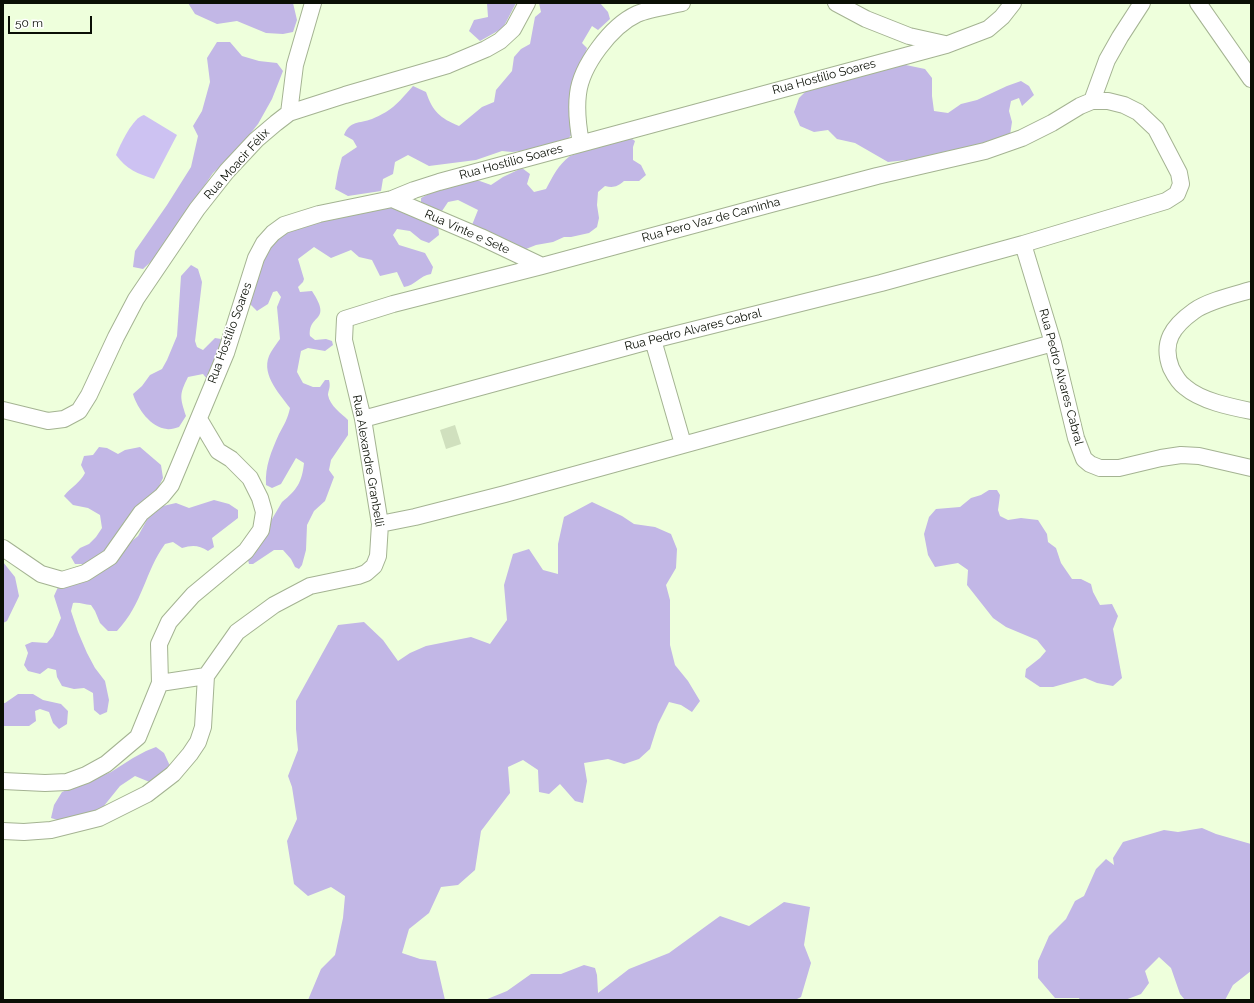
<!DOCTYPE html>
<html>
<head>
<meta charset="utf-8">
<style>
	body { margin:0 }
	#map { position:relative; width:1254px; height:1003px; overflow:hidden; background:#eeffdc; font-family:Raleway,sans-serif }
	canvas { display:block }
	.frame { position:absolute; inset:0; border:4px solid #0a0f05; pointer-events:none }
	.scale { position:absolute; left:8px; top:16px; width:84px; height:18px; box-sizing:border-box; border:2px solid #0a0f05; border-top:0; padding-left:5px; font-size:12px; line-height:14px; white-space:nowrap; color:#0a0f05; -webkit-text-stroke:3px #fff; paint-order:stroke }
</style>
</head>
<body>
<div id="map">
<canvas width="1254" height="1003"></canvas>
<div class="frame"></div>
<div class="scale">50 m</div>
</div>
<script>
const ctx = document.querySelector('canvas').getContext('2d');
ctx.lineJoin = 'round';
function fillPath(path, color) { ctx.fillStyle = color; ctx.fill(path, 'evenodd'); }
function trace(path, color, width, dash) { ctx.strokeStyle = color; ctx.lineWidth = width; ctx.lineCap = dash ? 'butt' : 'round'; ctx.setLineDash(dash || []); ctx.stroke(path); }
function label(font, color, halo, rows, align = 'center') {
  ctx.font = font + ' Raleway,sans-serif'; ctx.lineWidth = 3.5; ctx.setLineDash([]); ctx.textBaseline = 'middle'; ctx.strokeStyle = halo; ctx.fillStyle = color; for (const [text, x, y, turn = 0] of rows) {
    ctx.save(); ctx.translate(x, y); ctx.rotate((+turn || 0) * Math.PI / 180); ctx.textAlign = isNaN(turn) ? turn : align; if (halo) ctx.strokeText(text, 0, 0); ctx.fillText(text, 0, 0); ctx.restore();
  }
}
fillPath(new Path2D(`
	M188,3H293L297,20L293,32L283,34L266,33L237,21L217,24L195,14Z
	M487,3H516L503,28L480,41L469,31L474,20L488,17Z
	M539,3H600L608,12L610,19L598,30L592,26L582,43L587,48L569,103V118L572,134L568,139L536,149L512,152L502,151L476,160L429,166L408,155L395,162L393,174L383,179L381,191L348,196L335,189L338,172L342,157L357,147L353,140L344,135C350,120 359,124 372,119C376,117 381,115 386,112C396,106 405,95 413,86L426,92C433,112 440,118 459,126L482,107L494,102L496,90L512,71L514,57L521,49L530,44L535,17L541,12Z
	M217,42H230L242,56L259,61L277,63L283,71L272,99L258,124L234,154L213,173L156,257L143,269L133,267L135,251L167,205L191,167L198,136L193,126L202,111L210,82L207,58Z
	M901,64L925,69L932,78V96L934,111L948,113L961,104L977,100L1007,86L1021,81L1029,86L1034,95L1022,106L1019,98L1011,101L1009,111L1012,122L1010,135L987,145L916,159L888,162L855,143L837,139L828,130L814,132L800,126L794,112L799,98L810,87Z
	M628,136L635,141L633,147V160L641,165L646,175L639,181H624C617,187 613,188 605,186L598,192L597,205L599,218L597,227L589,233L571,237H564L553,242L536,245L521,251L472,225L478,210L458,200L448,202L440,214L421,202V198L440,188L477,180L491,185L503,177L522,168L530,174L527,184L534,192L546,189C553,176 558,165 570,156Z
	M390,206L438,225L439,235L429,243L421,240L410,231L397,229L393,235L399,245L425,253L433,267L431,274C419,276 416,285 404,287L397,272L380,276L372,260L359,257L351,250L331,258L314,247L298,259L304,279L303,282L298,287L300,292L312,291C333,323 308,313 310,336L315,340L326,339L332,341L333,345L325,351L308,348L301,351L297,372L303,383L313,387H320L325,380H329C331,388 328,390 328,395C330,406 341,413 348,420V435L331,460L329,470L334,477L325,501L314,511L307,525L306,550L302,565L299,569L295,567L291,559L283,550H274L253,564H249L248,560L282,502C297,490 302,482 304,463L296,458L281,484L272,488L266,485C265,466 271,452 279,434C284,425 288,418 290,408C278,392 259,372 271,352C274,347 277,343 280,339L277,307L281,297L277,291L273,292L268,304L257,311L250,304L258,271L269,247L285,231L328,217Z
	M191,265L198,269L202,282L195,341L197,347L203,350L215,338L221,339L224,346L207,379L203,374L188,377C179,395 180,397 186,416L179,427C175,428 170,430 167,429C151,428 137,408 133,394L142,386L150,375L162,369L167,360L177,336L181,276Z
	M99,447L107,448L118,454L125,450L140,447L161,465L163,478L157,490L106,553L90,564H75L71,557L80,548L89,544L96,537L102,528L100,515L88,508L73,505L64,496C71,487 80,483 85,473L81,465L84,456L93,455Z
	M989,490H997L1000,495L998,510L1000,516L1008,520L1021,518L1038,520L1047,534L1048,542L1056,548L1061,563L1072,579H1081L1091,584L1093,592L1100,605L1112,604L1118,616L1113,629L1122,678L1113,686L1097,683L1085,678L1053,687H1040L1025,677L1026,669L1040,658L1046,651L1037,640L1006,627L993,618L967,585L968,570L958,563L935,567L928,555L924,534L929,517L936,509L960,507L971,498L981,495Z
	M214,500L229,504L238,510V518L212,538L214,547L208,551C199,545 192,545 182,548L173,542L165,544C145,571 143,604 117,631H108L100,623L95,611L91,605C84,605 80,602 73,603L71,611L78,632L87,653L95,668L105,681L109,700L107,712L100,715L94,710L93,693L84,688L74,689L62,686L57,677L56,670L48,668L40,674L28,671L24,665L28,653L25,645L32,642L47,643L53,636L61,618L54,596L58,587L127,545L138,536L148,518L163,506L176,503L189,508Z
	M592,502L622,516L634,524L655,527L671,534L677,549L676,568L666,585L670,600V645L675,665L688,681L700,701L692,712L681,705L669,702L658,724L650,749L639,759L624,764L608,759L584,763L587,781L583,803L575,801L560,784L549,794L539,792L538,770L523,760L508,767L510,793L481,831L475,870L458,885L441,887L429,913L409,929L402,953L420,959L436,961L445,1000H308L321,969L335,955L343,918L345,896L331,887L308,896L294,884L287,841L297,819L292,787L288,776L298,750L296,729V701L338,625L364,622L383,640L398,661L410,653L426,646L471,637L490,644L507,620L504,585L513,554L529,549L543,570L558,574V544L564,517Z
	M3,562L15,577L19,596L7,621L3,623Z
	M18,694H33L43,700L61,704L68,711L67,724L59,729L53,723L49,712L40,709L35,711L36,721L29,726H3V703H5Z
	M156,747L164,753L170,766L165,774L152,783L135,776L120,786L99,812L61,821L51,818L54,805L62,792L111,772L133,758L146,751Z
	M1202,828L1216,834L1251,844V971L1233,985L1225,1000H1185L1180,994L1171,968L1159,957L1145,971L1149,983L1141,994L1125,1000H1080L1079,998H1055L1038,978V961L1049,936L1066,919L1075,901L1084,896L1096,869L1106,859L1114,865L1113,858L1123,842L1164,830L1178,832Z
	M784,902L810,907L804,945L811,963L801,997L795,1000H485L507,991L531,974H561L584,965L595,968L597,975L598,993L629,969L669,953L720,916L749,926Z`), '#c2b7e6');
fillPath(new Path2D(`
	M144,115L177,135L154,179C138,174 126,169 116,155C120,145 133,117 144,115Z`), '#cdc2f2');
fillPath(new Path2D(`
	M455,425L461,444L446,449L440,430Z`), '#d0e0be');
const minor = new Path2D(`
	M836,3L866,19L909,36L945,44
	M1198,3L1251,79
	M1092,101L1107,60L1120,37L1142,3
	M289,113L295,65L313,3
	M581,143C578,127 576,110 578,94C581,66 611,26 637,14C648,9 669,6 682,3
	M392,199L481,237L542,266
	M1023,244L1053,343L1076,438L1084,459L1090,464L1100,468H1119L1161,458L1181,455L1199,456L1251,468
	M1251,290C1234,295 1208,301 1194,311C1173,326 1161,342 1171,368C1174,374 1179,383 1185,387C1201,401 1231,407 1251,411
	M653,340L683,444
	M3,410L48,421L64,419L79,411L89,395L116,337L136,299L197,209L227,171L256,140L276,123L289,113L345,95L448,65L486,49L500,41L513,29L527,3
	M380,524L415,517L505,494L1053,343
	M3,548L41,574L62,580L85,573L110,557L141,513L162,496L171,485L226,353L256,258L264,243L273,233L284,225L319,214L392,199L414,190L439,182L946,45L988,29L1002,17L1013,3
	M160,683L206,676
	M3,781L45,783L67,782L86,775L106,764L138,737L160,683L159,644L169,622L193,595L246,551L261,530L264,512L260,498L250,478L231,459L218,451L199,419
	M3,831L24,832L51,830L99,818L147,794L173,774L190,754L198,742L203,727L206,676L237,632L274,605L310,586L358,576L366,573L374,566L378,556L380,524L363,419L344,340L345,319L393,304L542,266L771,204L877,176L985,151L1022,138L1052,123L1080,106L1092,101H1108L1124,105L1138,112L1156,129L1179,173L1181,184L1177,194L1166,201L1023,244L881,283L653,340L363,419`);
trace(minor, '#a4b392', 18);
trace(minor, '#fff', 16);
label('12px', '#0a0f05', '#fff', [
	["Rua Hostílio Soares",824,77,-15],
	["Rua Hostílio Soares",511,162,-15],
	["Rua Moacir Félix",237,164,-48],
	["Rua Pero Vaz de Caminha",711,220,-15],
	["Rua Vinte e Sete",467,232,24],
	["Rua Pedro Alvares Cabral",693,330,-14],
	["Rua Hostílio Soares",230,333,-70],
	["Rua Pedro Alvares Cabral",1061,377,75],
	["Rua Alexandre Granbelli",368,461,80]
]);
</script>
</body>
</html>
